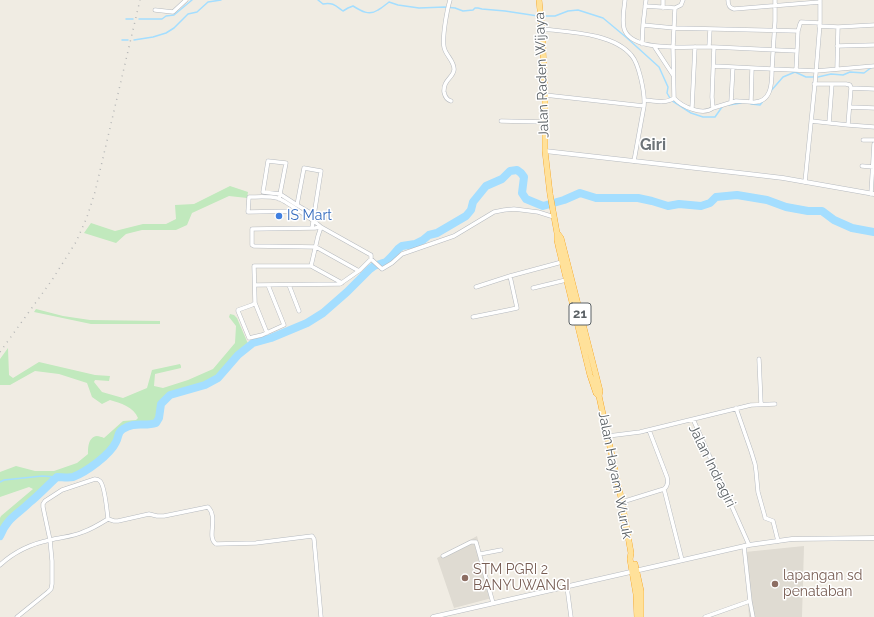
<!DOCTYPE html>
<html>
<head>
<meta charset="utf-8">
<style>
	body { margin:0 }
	canvas { display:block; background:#f0ece3 }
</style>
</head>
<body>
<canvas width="874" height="617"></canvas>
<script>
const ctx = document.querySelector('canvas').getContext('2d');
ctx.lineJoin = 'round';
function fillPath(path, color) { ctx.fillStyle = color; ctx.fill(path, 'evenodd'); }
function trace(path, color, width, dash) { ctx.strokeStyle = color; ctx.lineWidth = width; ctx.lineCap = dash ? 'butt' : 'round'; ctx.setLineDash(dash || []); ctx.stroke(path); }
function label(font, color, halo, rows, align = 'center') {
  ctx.font = font + ' Raleway,sans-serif'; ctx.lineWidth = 3; ctx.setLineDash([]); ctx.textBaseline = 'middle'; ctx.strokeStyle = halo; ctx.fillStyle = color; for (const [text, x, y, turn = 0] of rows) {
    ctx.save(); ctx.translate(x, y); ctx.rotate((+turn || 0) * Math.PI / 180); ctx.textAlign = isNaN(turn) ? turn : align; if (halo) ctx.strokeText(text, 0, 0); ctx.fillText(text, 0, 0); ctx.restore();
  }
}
fillPath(new Path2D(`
	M477,536L492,598L454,608L437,558Z
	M804,546L802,617H749L745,552Z`), '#dfdbd2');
fillPath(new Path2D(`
	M230,186L248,192L247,198L229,196L192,213L187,225L176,230H142L126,234L116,243L84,233L91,223L115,231L143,224H166L176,219L175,205L194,204Z
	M36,309L63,316L90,320L160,321V324H91L34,312Z
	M230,314L234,315L237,318L249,346L238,355L218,378L205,385L170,395L161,404L159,418L156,423C144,427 135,421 123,429C117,432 119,437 116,442C110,455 86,472 73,477C68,478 62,477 57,477C48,485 39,495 29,503C17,515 7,518 0,536V518L1,516L33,489L29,487L0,497V472L16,466L35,471H54L77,463L88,454C88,448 88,437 97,436C97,436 103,437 104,438L123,421L136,420L138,418C134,407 120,403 110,400L102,404L92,397L87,383L59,374L35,371L10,385H0V359L8,348L9,375L13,378L39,362L95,375L110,376L109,381L95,380L94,382L102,392L123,398L147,388L152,370L180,364L181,366V368L155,374L154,386L163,388L188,380L213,369L235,343L236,326L229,317Z`), '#c1e9bd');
trace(new Path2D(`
	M318,0L323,4C333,2 336,6 343,11L348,8L353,6C361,11 369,16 378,10C382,8 385,5 389,2L398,5L419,8L445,7L455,8L463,11L473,10L475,8H478L482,9L505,11L538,16
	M545,16H555L568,11L578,10L603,18L627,38L659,67L668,87L667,93L671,100L691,113L703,117H715L722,107
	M126,19H133
	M139,19H162L166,16L174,15L192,0
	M122,40H128
	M134,40L153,37L166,33L174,28L188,14L197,12L208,2L221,0
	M770,92L783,77L795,72L806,77H818L831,74L843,75L850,72L864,73L872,67
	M751,104L760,105L764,100
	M729,105L741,103
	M0,482L4,480L42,476L57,477`), '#a4deff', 1.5);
trace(new Path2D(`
	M0,536C7,518 17,515 29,503C39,495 48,485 57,477C62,477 68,478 73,477C86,472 110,455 116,442C119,437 117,432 123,429C135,421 144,427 156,423L159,418L161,404L170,395L205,385L218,378L238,355L253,343L271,338L307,323L323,313L347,292L370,269L374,266L386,262L392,256L398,249L402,246L415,244L423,240L429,235L437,233L466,216L471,210L473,202L486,186L502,179L510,171L517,170L521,173L524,177L522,193L526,199L543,206L564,200L580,193L596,198H638L652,201L668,206L679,204L701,206L710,203L716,197L737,195L767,200L786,207L808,211H822L834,220L852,228L874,232`), '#a4deff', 8);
const minor = new Path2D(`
	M450,0C447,10 442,37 444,47C445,55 455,61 454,70C453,78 443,80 444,92C445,97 447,100 451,101
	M625,0C624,9 621,23 625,31C635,53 693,46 714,47
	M728,0C728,5 729,8 734,9L820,2
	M775,0V21L772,69L816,71L874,66
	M645,6L675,8L681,5L683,0
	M663,8V0
	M155,10L173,12L186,0
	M643,25L646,0
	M819,26L838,27L874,25
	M542,29C569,32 614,33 632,56C637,62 639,71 641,79C643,88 645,96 644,106
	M642,44L643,25L674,28L798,31L800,24L801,22L820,23
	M654,46L673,75
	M837,46L874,45
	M709,47L710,29
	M714,66L772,69C772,83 772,104 751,102
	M837,69L838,27
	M796,70L797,51
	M851,88L874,89
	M545,95L644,106L634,161
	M674,98C682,107 703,116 713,108L712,97L714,47L797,51L798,31
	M645,100C654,101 666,104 674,98L673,47L675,8
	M731,102L733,67
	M850,107L874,108
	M692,108L695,47
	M713,108L736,101L751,102L752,68
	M501,121L545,122
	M811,121L848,125L851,88L850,85L846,84H814
	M829,123L832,84
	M848,125L874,127
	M863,140H874
	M268,161L286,163L280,194L263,192Z
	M862,166L874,167
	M805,182L816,73L820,23V0
	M871,194L874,144
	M279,199L280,194L297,205L304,168L321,171L312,228
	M297,205L314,215
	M299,211L248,212L249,197C257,197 270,196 277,198C283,199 317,223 321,227
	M321,227L315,228L252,229V245L254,246L316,247L359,271
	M311,266L342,283
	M255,285L340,284L360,270L371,259L382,269L392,263L402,254L454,236L494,212L504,210L514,209L538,212L554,217
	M268,285L284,325L262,335L249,338L238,311V310L252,305L255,303L254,266H311L318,236L321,227L371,255V259
	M289,285L299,311
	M476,287L510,276L562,262
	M533,288L566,280
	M255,303L267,333
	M473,317L508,310L517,308L510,276
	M759,359L761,404
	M736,408L751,451L755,464L756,471L758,492L765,517V518L773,521L778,541
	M693,419L749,545
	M608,436L640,432L751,405L775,404
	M664,489L682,560
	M622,502L664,489C668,486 668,481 667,477L649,430
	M108,519L114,521H118L149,514L157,516H164L208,507C219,518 206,537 216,544L256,543L312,536L314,539L321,617
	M480,554L501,550
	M443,556L471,542H476L493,603
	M0,565C15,551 30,544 50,540C61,537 72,537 83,532C92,529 100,524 108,519C107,511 105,486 100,481C98,479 97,479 95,479L62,490L45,501L43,504V507L50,540L52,561V584L51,589L48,592L17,617
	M567,587L571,617
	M750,601L753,617
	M705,617L750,601L744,546`);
const tertiary = new Path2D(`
	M545,151L749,174L783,178L874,194
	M433,617L749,545L792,539L874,538`);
const trunk = new Path2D(`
	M539,0L542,29L545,95V151L550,194L557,233V240L559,249L590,375L596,393L599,396
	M558,234L561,238L600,391L599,396L622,502L631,553L630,559L636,594L637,617
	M635,564L641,591V617`);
trace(minor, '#b6babf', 4.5);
trace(tertiary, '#b6babf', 5);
trace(trunk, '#f39400', 6);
trace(minor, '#fff', 3.5);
trace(tertiary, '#fff', 4);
trace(trunk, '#ffe19a', 5.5);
trace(new Path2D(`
	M0,352L52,280L76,242L87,217L95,192L140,0`), '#b5b6b6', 1.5, [1, 5]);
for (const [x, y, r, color] of [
	[279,216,4,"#3f7fe0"],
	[465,578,4,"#8d6e63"],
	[775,584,4,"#8d6e63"]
]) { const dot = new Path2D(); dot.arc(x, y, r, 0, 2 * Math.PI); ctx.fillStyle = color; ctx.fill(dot); trace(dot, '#fff', 1.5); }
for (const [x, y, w] of [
	[580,314,22]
]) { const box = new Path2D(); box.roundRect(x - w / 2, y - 11, w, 22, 3); ctx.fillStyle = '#fff'; ctx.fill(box); trace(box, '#5b6165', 1); }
label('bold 13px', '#5b6165', null, [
	["21",580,314]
]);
label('14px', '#5b6165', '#fff', [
	["Jalan Raden Wijaya",542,75,-92],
	["Jalan Indragiri",712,466,64],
	["Jalan Hayam Wuruk",615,475,79]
]);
label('14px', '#366cbe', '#fff', [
	["IS Mart",287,216]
], 'left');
label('14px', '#785e54', '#fff', [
	["STM PGRI 2",473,570],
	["BANYUWANGI",473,586],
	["lapangan sd",783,576],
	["penataban",783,592]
], 'left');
label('bold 16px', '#6c7378', '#fff', [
	["Giri",653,145]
]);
</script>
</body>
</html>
